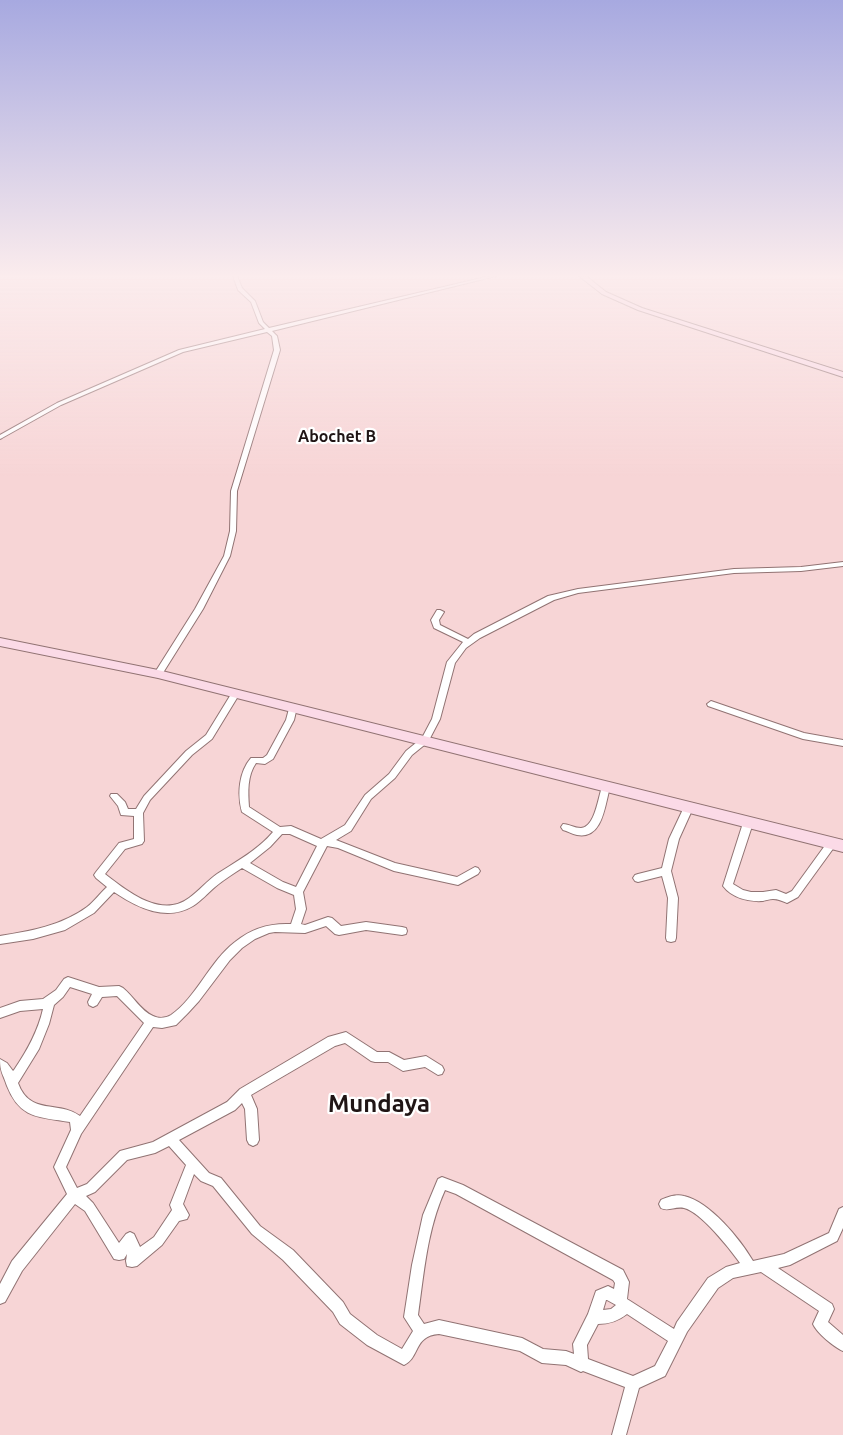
<!DOCTYPE html>
<html>
<head>
<meta charset="utf-8">
<style>
	body { margin:0 }
	canvas { display:block; background:#f7d5d6 }
</style>
</head>
<body>
<canvas width="843" height="1435"></canvas>
<script>
const ctx = document.querySelector('canvas').getContext('2d');
ctx.lineJoin = 'round';
function trace(path, color, width, dash) { ctx.strokeStyle = color; ctx.lineWidth = width; ctx.lineCap = dash ? 'butt' : 'round'; ctx.setLineDash(dash || []); ctx.stroke(path); }
function fillPath(path, color) { ctx.fillStyle = color; ctx.fill(path, 'evenodd'); }
function label(font, color, halo, rows, align = 'center') {
  ctx.font = font + ' Ubuntu,sans-serif'; ctx.lineWidth = 4.5; ctx.setLineDash([]); ctx.textBaseline = 'middle'; ctx.strokeStyle = halo; ctx.fillStyle = color; for (const [text, x, y, turn = 0] of rows) {
    ctx.save(); ctx.translate(x, y); ctx.rotate((+turn || 0) * Math.PI / 180); ctx.textAlign = isNaN(turn) ? turn : align; if (halo) ctx.strokeText(text, 0, 0); ctx.fillText(text, 0, 0); ctx.restore();
  }
}
const street = new Path2D(`
	M233,276H237L242,288L255,301L263,322L269,328L490,276H496L272,331L277,336L280,350L237,491L236,531L230,556L203,609L161,676L158,677L154,674L195,609L224,556L230,531L231,491L274,350L272,336L267,332L183,352L61,405L2,438L0,439V435L57,403L179,350L265,329L259,323L251,302L238,290Z
	M843,562V566L801,571L734,573L578,593L554,600L480,638L466,648L455,663L440,719L428,742L412,755L395,778L371,799L351,831L336,840L395,863L457,877L475,867L478,868L480,871L478,874L458,885L394,871L338,848L327,846L303,892L306,909L301,924L305,925L328,917L332,918L341,926L366,922L402,927L406,928L407,931L406,934L402,935L366,930L339,935L335,934L326,926L305,933L275,932L269,933L255,939L242,948L230,960L199,1001L188,1013L176,1025L162,1028L153,1027L81,1134L66,1167L77,1188L87,1184L120,1151L153,1142L227,1102L240,1089L328,1037L346,1032L377,1052H389L404,1060L426,1056L442,1066L444,1070L442,1074L438,1075L425,1067L403,1071L388,1062H375L371,1061L345,1043L335,1046L251,1095L257,1109L259,1140L257,1144L253,1146L249,1144L247,1140L245,1109L242,1103L235,1110L179,1140L209,1173L221,1178L260,1226L293,1250L343,1302L350,1314L377,1335L402,1349L413,1331L404,1317L412,1265L423,1215L438,1179L442,1177L463,1185L623,1270L629,1282L627,1299L674,1329L677,1322L708,1278L726,1267L740,1263C730,1249 701,1212 684,1208C675,1206 668,1212 661,1208L659,1204L661,1200C667,1197 677,1194 684,1196C710,1202 740,1239 753,1261L784,1254L829,1233L839,1209L843,1207V1228L837,1241L790,1265L778,1268L832,1304L834,1309L828,1322L843,1335V1351C834,1347 817,1333 813,1324L819,1311L761,1272L733,1278L718,1288L687,1332L665,1376L639,1388L626,1435H612L625,1387L583,1371L581,1372L566,1365L542,1363L520,1351L439,1334C413,1336 420,1358 404,1365L367,1345L340,1324L333,1312L283,1260L252,1234L213,1186L201,1181L194,1174L183,1204L189,1215L187,1219L179,1221L162,1245L137,1266L132,1267L127,1266L126,1261L127,1254L124,1259L119,1260L114,1259L85,1211L75,1204L22,1271L5,1302L0,1304V1284L12,1261L67,1194L54,1167L71,1130L70,1122C39,1117 20,1119 7,1086C3,1073 0,1073 0,1059L7,1063L13,1071L14,1070C27,1051 38,1031 43,1009L20,1011L0,1018V1008L20,1001L43,999L56,990L64,979L68,977L99,987L119,986L123,988C133,996 141,1011 153,1016C159,1019 166,1018 171,1015C196,998 210,961 235,942C252,928 270,923 291,924L296,909L294,895L277,888L242,868C233,874 223,880 215,887C208,893 201,901 193,906C166,922 138,908 114,892L94,913L65,930L33,939L0,944V936C30,931 61,926 87,907C94,902 100,893 107,887L96,878L94,875L96,872L119,843L134,839V816L121,815L118,806L110,796L111,794H117L125,802L128,809H136L144,796L186,751L206,735L233,691H239L240,693L212,739L192,755L150,800L143,813L144,841L142,844L125,849L105,874C127,891 161,919 189,898C199,891 207,881 217,874C237,861 258,850 273,832L242,812C237,794 239,772 251,758H263L267,755L286,720L290,705L293,704L297,707L294,720L273,759L265,764L256,763C247,776 248,792 249,807L280,827L291,826L321,839L345,825L365,795L389,774L406,751L422,738L432,719L447,662L463,642L434,628L431,620L437,610H440L444,612L439,620L440,625L468,639L474,634L548,596L578,589L734,569L801,567ZM282,834H290L317,846L296,887L283,882L250,863L270,847ZM70,987L92,994L88,1002L89,1005L93,1007L97,1005L102,997L117,996L144,1023L80,1116C58,1100 30,1116 18,1083L39,1049L49,1024L54,1005L63,997ZM169,1146L186,1165L170,1205L172,1210L154,1237L140,1247L134,1234L130,1232L126,1234L119,1243L93,1203L86,1196L95,1192L127,1160L155,1153ZM445,1190L456,1194L613,1280L615,1283L614,1289L608,1286L596,1291L588,1314L573,1344L574,1354L566,1351L543,1349L522,1338L439,1320L424,1324L418,1315C424,1273 427,1230 445,1190ZM606,1300H607L616,1305L611,1309L603,1310ZM627,1314L668,1341L655,1366L633,1376L588,1359L587,1345L598,1324C609,1324 618,1321 627,1314Z
	M711,701L804,733L843,740V746L803,739L708,706L707,704Z
	M606,784L609,785L610,787C605,804 603,840 577,835C572,834 567,831 563,830L561,827L563,824C569,824 574,828 581,828C595,827 598,798 602,787L603,785Z
	M688,804L691,805L693,808L679,839L671,871L678,898L676,938L675,941L671,942L667,941L666,938L668,898L662,876L638,882L635,881L633,878L635,875L638,874L662,868L669,839L685,805Z
	M748,819L751,820L753,823L733,884L743,890L751,892H763L776,890L786,894L792,891L829,840L832,839L835,840L837,843L835,846L798,897L787,903C782,901 778,899 773,899C770,899 767,900 763,901C749,902 732,898 723,886L743,823L745,820Z`);
const secondary = new Path2D(`
	M579,276H586L606,292L642,308L843,372V377L638,310L602,294Z
	M0,638L158,670L843,840V852L158,678L0,646Z`);
trace(street, '#917373', 2);
trace(secondary, '#917373', 2);
fillPath(street, '#fff');
fillPath(secondary, '#fbdae7');
const sky = ctx.createLinearGradient(0, 0, 0, 476);
sky.addColorStop(0, '#a7a9e0');
sky.addColorStop(0.58, '#fbeced');
sky.addColorStop(1, '#fbeced00');
ctx.fillStyle = sky;
ctx.fillRect(0, 0, 843, 476);
label('bold 16px', '#201515', '#fff', [
	["Abochet B",337,437]
]);
label('bold 24px', '#201515', '#fff', [
	["Mundaya",379,1104]
]);
</script>
</body>
</html>
